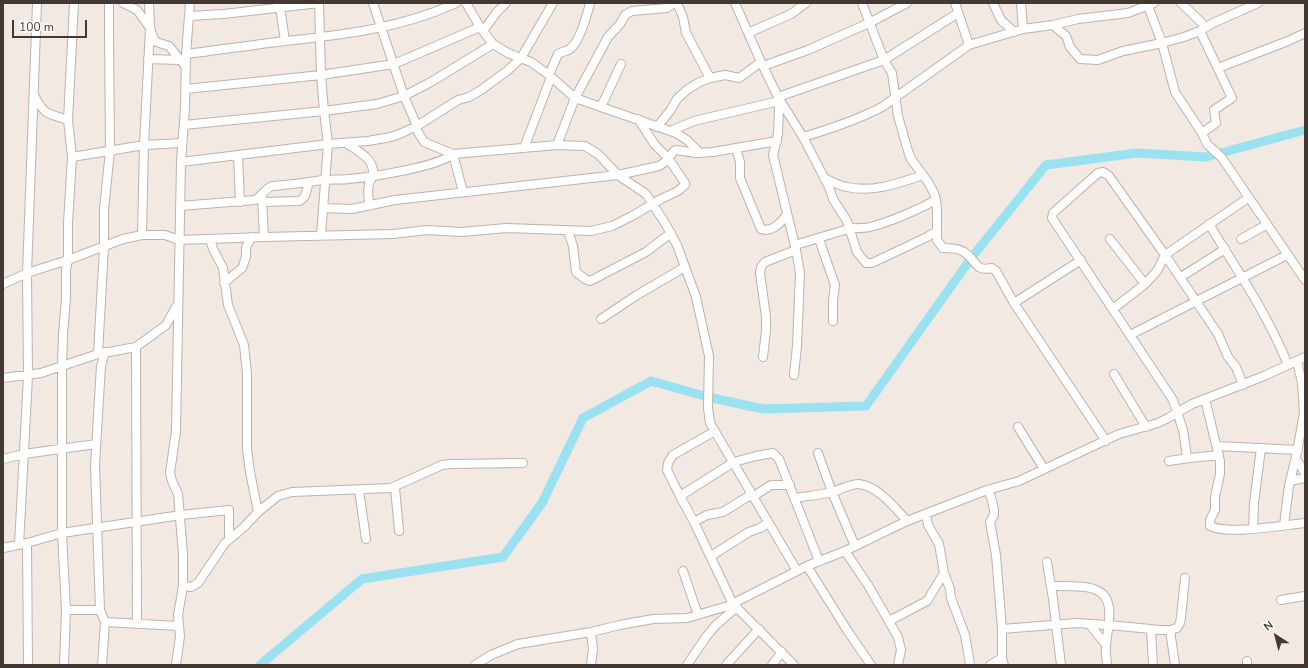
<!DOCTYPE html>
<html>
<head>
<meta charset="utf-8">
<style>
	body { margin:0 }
	#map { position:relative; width:1308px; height:668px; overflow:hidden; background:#f2e9e2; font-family:"Nunito Sans",sans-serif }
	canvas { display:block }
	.frame { position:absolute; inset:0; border:4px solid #433932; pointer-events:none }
	.north { position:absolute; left:1256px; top:616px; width:40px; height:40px; -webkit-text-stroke:3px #fff; paint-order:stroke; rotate:324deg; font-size:11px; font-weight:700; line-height:16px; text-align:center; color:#433932 }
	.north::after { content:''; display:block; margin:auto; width:14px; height:18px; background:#433932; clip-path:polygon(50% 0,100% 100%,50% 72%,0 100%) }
	.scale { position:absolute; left:12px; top:20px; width:75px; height:18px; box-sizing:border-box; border:2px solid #433932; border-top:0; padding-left:5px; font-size:12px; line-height:14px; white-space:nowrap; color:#433932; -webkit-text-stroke:3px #fff; paint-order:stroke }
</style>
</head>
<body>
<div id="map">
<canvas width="1308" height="668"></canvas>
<div class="frame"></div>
<div class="north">N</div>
<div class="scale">100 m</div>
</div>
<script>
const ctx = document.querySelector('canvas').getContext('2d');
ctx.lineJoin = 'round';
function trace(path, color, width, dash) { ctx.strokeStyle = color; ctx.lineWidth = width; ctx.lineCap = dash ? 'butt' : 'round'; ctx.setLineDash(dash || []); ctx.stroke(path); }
trace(new Path2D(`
	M260,665L362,579L503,557L542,503L583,418L651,381L708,397L763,409L866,406L972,257L1046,165L1137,153L1206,157L1305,130`), '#9ae1f2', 9);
const minor = new Path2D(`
	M123,3L137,10L150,28L154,39L156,42L169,46L186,67
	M319,3L321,75L324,111L328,144L321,235
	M373,3L404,96L417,126
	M466,3L480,27L493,44L508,53L531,62L549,75L575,98L676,133L687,140L700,153
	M677,3L683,17L686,33L710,78
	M735,3L761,62L778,97L803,137L829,187L833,199L847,221L857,252L866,263H872L927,237L937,231
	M862,3L884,60L892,73L898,116L908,151L911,159L928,182L934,193L936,200L937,211V240L943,248C950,248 958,248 964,252C977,260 974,272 992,268L996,271L1014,303L1106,441
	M955,3L969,45
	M993,3L1001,20L1014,32
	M1021,3L1023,29
	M1181,3L1206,27
	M1148,6L1162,43L1175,92L1202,133L1207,144L1222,158L1305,280
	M280,7L285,41
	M189,16L224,14L319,3
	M1053,25L1066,36L1070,47L1080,59L1098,60L1123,51L1162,43L1184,37L1200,31L1213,23L1258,3
	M483,31L497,12L506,3
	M1200,31L1232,98L1214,110L1216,123L1202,133
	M748,33L791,14L806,3
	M186,54C219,50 252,45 285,41C343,35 402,28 456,3
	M148,59L179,60
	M763,66L808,50L869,23L907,3
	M1218,68L1288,41L1305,33
	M549,75L558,54C562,51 566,52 570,49C580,41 587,15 590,3
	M186,89L321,75L394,64L480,27
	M34,95C45,116 47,113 68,120
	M601,107L621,64
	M184,125L324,111L377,104L404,96L431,82L493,44
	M415,127L424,142L453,154L463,192
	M657,127L670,111L677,99L688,89L698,83L710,78L725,75L739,78L761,62
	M670,131L694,121L779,101
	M803,137C830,129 857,120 882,107L969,45L1023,29L1053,25L1078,19L1128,13L1154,3
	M346,143C358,151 375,159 373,175C372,178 370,181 369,184C367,191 369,199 369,206
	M557,145L575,98L608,37L620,24L625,15L632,11L667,8L674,3
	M524,148L551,77
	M736,148L740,162V178L761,229C772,233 782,222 787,214
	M238,155L240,202
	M72,157L144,145L182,143
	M181,162L328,144L368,141L391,137L402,133L417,126L458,100L469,97L481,90L507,71L521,58L553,3
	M824,178C831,181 839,186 847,187C873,193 899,183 923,175
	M262,197L264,237
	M262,202L300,201L305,196L309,182
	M180,206L255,200C262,196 265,189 272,186C290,185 307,182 324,180C333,179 341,180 349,179C372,177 437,167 453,154L557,145L585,146L598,154L618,175L646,194L665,223L677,245L696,297L709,356L708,408L710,423L797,571
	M323,208L352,209L395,200L618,175L659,166L665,162L674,151L676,150L696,153L713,152L777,141
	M1209,224C1237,270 1268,315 1288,365
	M568,231L573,246L576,272L585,279L590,281L646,252L671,233
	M142,235L144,145L150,28L149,3
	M210,239L213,249L223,268L228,305L244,345L247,374V449L250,472L258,512
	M819,239L835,285L833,301V321
	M1110,239L1145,284
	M1241,239L1266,225
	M795,245C813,240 830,234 849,229C856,227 863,229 870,227C893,221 915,211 936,200
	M1181,277L1225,249
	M224,283L242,268L246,257V247L252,237
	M3,284L27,273L68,260L123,239L142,235H165L179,240L264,237L393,234L427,230L462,232L506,228L591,231L612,226L632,216L661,199L678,191L685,185V183L668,158L655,145L638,119
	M1014,303L1081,260
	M1113,309L1145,284L1157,271L1165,255L1248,198
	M601,319L637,295L685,267
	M1130,335L1287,255
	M136,347L137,623
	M98,354L104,247V209L110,151L109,30V3
	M763,357L766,330V317L760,273L761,267L765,262L796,250
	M1114,374L1146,427
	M794,375L797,346L800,273L796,250L773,155L778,134L779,110L778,97L884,60L958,13
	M3,378L41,373L98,354L136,347L166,325L176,307
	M1205,399L1220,461V474L1215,497V510L1210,520V526C1227,535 1284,525 1305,523
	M1018,427L1044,469
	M715,431L673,455L668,463L667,470L680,496L694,522L733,604L794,665
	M1217,446L1298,450
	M818,453L832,492L855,546
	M1187,457L1183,430L1173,400L1052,218L1053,213L1098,173L1103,172L1109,176L1165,255L1218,334L1228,357L1236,367L1243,385
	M3,459L24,454L96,444
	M1296,459L1305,473
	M1169,461C1185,458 1202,457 1219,455
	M1290,481L1305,478
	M395,488L399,531
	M359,490L366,539
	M987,490L991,497L994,510V515L990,522L996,555L1002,629V658L1004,665
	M680,496L734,462L756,456L773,453L779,459L819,561
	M754,496L771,485H790
	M795,498C807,496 820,495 832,492C840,490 850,484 859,484C878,486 895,508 907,521
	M926,514L928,525L939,544L944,573L950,589L951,598L965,635L970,665
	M694,522L707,515L723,512L752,494
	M1284,525L1289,486L1297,452L1304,413L1302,383L1297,361
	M1253,529L1254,503L1261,448
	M27,543L28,665
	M19,545L28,376L27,273L37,3
	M3,548L27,543L62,533L181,515L229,510V539
	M845,551L868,585L898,637L901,650L898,665
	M711,556L749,532L760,528L768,523
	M1047,562L1053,599L1061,665
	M807,566L847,630L871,665
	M683,571L698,615
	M183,586L191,587L198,583L225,543L244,527L258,512L278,496L292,492L391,488L442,465L451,464L523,463
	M1051,586C1062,586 1084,585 1094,589C1118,597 1107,627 1106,646C1105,653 1107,659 1107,665
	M1281,600L1305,596
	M66,610H100
	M889,621L927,601L944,573
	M105,622L178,626
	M1090,625L1106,645
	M1002,629L1077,623L1120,626L1160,630H1170L1177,628L1180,623L1181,617L1185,578
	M1151,630L1153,665
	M1170,630L1175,665
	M591,632L593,650L591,665
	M64,665L66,610L62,533V367L63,334L66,299V270L68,260V223L72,157L68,120L74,3
	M102,665L105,622L100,610L95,465L101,366L105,352
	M176,665L180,636L178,615L183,586V554L178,494L172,481L170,473L176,431L181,162L185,108L186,54L190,3
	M475,665L491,655L518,644L591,632L620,625L653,619L687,618L728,606L807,566L845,551L907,521L987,490L1019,481L1119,434L1158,423L1168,418L1192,404L1264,376L1305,357
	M687,665L706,637L716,625L737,607
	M726,665L759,629
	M772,665L782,652
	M990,665L1002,658
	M1247,665V661`);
trace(minor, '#c0b2a7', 10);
trace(minor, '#fff', 8);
</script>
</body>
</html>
